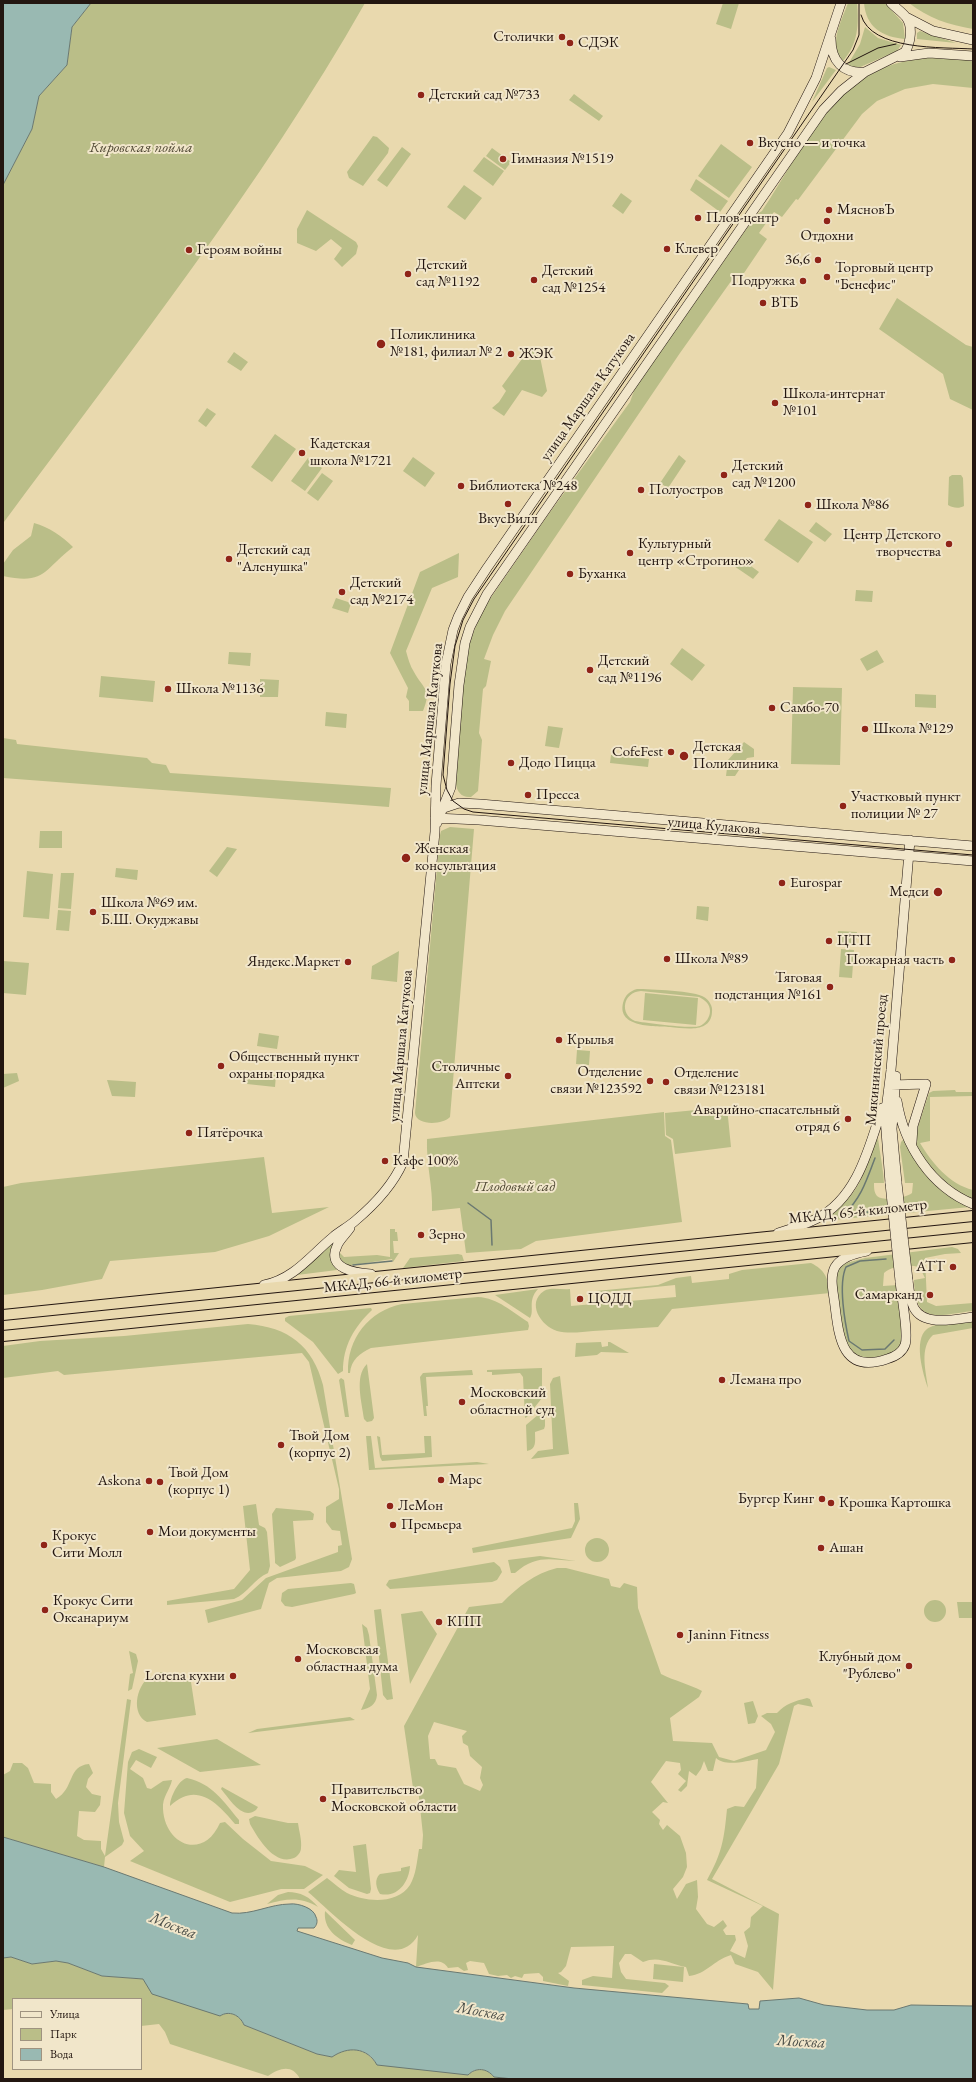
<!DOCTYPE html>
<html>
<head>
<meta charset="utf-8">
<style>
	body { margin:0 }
	#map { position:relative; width:976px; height:2082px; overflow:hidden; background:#e9d9ae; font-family:"EB Garamond",serif }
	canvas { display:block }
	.frame { position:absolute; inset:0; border:4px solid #231610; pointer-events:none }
	.legend { position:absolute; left:12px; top:1998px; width:130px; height:72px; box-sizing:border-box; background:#f1e6ca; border:1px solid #9f9380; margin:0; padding:5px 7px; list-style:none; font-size:12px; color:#231610 }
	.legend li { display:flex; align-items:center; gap:8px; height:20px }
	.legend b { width:20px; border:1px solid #9f9380 }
</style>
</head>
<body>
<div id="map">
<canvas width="976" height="2082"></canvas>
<div class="frame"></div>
<ul class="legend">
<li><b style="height:5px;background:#f1e6ca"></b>Улица</li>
<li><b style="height:11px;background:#babe88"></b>Парк</li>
<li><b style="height:11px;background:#99b9b2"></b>Вода</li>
</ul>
</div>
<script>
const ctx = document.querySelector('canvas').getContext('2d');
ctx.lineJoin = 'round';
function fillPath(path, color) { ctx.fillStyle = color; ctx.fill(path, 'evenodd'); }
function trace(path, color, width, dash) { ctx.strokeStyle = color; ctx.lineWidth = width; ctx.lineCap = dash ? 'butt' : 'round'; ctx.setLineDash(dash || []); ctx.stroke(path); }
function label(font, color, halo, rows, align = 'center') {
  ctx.font = font + ' "EB Garamond",serif'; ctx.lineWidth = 4; ctx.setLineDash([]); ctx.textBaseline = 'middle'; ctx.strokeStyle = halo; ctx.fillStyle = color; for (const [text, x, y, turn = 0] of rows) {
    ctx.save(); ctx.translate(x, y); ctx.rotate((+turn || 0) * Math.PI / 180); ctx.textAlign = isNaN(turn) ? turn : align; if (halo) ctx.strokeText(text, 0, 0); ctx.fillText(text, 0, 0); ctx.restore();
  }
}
fillPath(new Path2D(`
	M91,3H365C261,186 129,353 4,522L3,185L32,129L39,96L67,65L72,27Z
	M723,3H739L731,29L716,24Z
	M848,3H857C859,25 858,44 843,61C828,44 841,22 848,3Z
	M864,3H885L903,23L905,39C882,37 866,27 864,3Z
	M909,3H973V29C949,25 928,18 909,3Z
	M865,27L878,38L901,45L897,51L858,68L847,66L860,44Z
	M920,31L956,43L917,39V33Z
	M928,58L973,60V88L933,84L905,89L877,101L862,114L798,200L796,199L782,217L774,212L759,233L767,239L744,273L734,277L680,353L505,611L493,635L484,659L491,661L486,686L483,689L479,733L482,740L478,791L471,797C462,798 457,792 456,784L464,671L468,648L478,620L490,599L548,515L630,402L635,388L757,214L762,211C794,164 827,91 883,68C897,62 912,60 928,58Z
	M829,67L836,70L812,102L827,68Z
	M574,94L603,116L599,121L569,100Z
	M373,136L377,137L389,148L388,153L363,186L349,178L347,172Z
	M721,144L752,167L729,198L698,176Z
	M402,147L411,154L387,187L377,180Z
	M492,148L511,162L505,170L486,156Z
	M484,157L504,171L493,186L473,171Z
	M696,179L728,201L720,212L690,190Z
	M464,185L482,198L465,220L447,207Z
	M621,193L632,201L623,214L612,206Z
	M307,210L356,242L358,246L356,254L342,267L334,259L342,248L331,239L316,251L297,243V229Z
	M897,298L966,345L973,347V410L950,399L943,374L879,329Z
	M530,348L539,352L547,391L542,397L522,390L504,416L492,408L499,402L506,391L502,386Z
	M234,352L248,362L241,371L227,362Z
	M207,408L216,414L206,427L198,421Z
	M275,434L296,449L272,482L251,467Z
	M679,455L686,461L668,488L660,483Z
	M413,457L435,473L425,487L403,471Z
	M308,458L322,468L305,491L291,481Z
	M322,473L333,481L318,501L307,493Z
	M952,475H961L963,478L964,506C959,509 953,508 948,505L949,477Z
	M779,519L813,542L798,563L764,540Z
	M816,522L832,534L825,542L809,531Z
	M34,523C49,527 62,536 73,547C43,570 46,585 3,576V564L13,550L31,536Z
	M459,553L458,577L432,588L406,651C408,658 410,666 414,672C424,690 432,689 423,711H409V701L406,697L408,688L390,653L420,572Z
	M740,558L759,572L753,579L734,566Z
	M856,590L873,591L872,602L855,601Z
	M336,598L351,603L348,613L332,608Z
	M682,648L705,665L692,681L670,664Z
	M877,650L884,662L867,671L860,659Z
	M229,652L251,653L250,666L228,664Z
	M101,676L155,681L153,702L99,697Z
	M260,679L279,680L278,697H260Z
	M793,687L842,688L840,765L791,764Z
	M915,694L936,695V708L915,707Z
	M326,712L347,714L346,728L325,726Z
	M548,726L563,728L559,748L545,746Z
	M3,738L16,740L17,744L147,758L152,763L166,765L170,773L391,788L389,807L3,778Z
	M744,742L754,749V757L747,758L735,776H726L728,760Z
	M611,755L649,759L648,767L610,763Z
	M450,827L474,829L450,1117C443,1125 416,1126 415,1113L440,835L441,831Z
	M40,831H62V848H39Z
	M227,847L237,849L217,877L209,871Z
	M116,868L138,870L137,880L115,877Z
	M27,871L53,874L49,919L23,917Z
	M61,873H74L71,909L58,908Z
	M697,906L709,907L708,921L696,919Z
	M58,910L71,911L69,931L56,930Z
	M838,931L857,932L856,944L838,943Z
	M841,949L854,950L852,978L839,977Z
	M399,951L397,982L371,979L372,966Z
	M3,961L29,963L26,995L3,993Z
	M637,989C649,989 696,991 704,997C709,1000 713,1006 712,1012C711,1034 684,1028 670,1027C655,1026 617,1028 623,1003C625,995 630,991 637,989ZM641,991L699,997C705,1000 710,1004 710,1011C710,1017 706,1023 700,1026C692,1029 646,1023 635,1021C619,1014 623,992 641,991Z
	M645,993L698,998L696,1025L643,1020Z
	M259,1033L279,1036L277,1049L257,1046Z
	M577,1050L590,1051L589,1065L576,1064Z
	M17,1073L19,1081L3,1088V1074Z
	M248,1073L276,1075L275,1087L247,1084Z
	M107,1080L136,1082L135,1097L112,1096Z
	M955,1090L956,1092H973V1096L930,1097V1141L920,1143C932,1163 949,1184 973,1190V1201L936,1177L916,1147L914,1139L929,1093L933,1091Z
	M727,1107L731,1147L675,1154L673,1139L666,1135L665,1113Z
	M664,1112L665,1136L671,1140L682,1222L536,1241L521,1249L466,1253L460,1208L432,1211C433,1187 426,1164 427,1139Z
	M878,1138C880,1154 883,1167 884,1183H874C874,1188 874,1192 877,1196C884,1202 906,1198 912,1193L913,1183H905L900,1147L901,1142L905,1138C925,1167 936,1193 970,1207L822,1221C843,1206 856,1194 865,1170C869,1160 873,1146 878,1138Z
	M264,1157L272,1213L329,1207L269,1236L215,1252L110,1261L102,1279L42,1290L3,1295V1187L21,1183Z
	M390,1229H395V1232H397L398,1241H393L394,1253H399L393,1262L392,1259L346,1266V1264L341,1262L338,1253H340L344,1257L377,1255L390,1257Z
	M335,1239L330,1256L337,1270L297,1275Z
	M952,1247L958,1249L961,1253L945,1254L925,1258L927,1302L936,1306L973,1303V1311C938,1315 915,1326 914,1280L925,1278L920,1268C910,1263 892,1266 884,1273L883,1286L898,1285L903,1343L896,1352L877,1357L867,1358L852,1354L844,1344L836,1282L838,1269L842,1264L865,1258Z
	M458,1254L462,1255L464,1261L403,1268L410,1258Z
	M811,1263C825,1270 828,1278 830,1293L672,1309L658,1327C637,1328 615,1330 593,1331C582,1332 568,1334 557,1331C541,1326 526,1303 544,1291C551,1287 561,1290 570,1289L571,1306L676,1297L675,1285L596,1293V1291L658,1285L676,1278L691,1276L692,1283L729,1279V1274L742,1270Z
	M538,1289C527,1301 535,1310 530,1318L495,1295Z
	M478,1297C498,1298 512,1312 528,1322L529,1326L528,1330L371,1348C360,1353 351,1360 350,1373H348C347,1338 369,1311 402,1304Z
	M371,1308L372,1310C354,1327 343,1346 343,1371L338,1374L313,1342L285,1321V1318L289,1316Z
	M973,1320V1328L933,1335C919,1348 926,1371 928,1388C923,1374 913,1340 927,1329C936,1322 962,1321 973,1320Z
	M248,1324C288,1327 313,1346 323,1385L352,1559L349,1567L341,1571L277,1578L269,1583L261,1609L208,1623L205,1610L242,1600L266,1578L338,1552V1546L342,1545L340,1531L332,1530L326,1522V1507L339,1499V1489L309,1362L302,1353L64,1375L58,1371L3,1378V1346L40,1341L124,1336Z
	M601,1342L602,1347L608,1346V1342H610L629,1353L601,1352L597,1355L575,1357L576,1343Z
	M367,1364L374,1418L372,1421L367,1422L364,1419C362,1403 354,1376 367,1364Z
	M542,1368V1398L527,1417L525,1418L523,1377L520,1373L492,1375V1372H487V1370Z
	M472,1370L473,1375L426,1377L428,1406H426L427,1416H424L420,1377L423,1373Z
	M560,1376L569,1454L531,1459L538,1451L553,1449L550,1384L553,1378Z
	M341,1378L344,1380L349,1417H345L339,1380Z
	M539,1414L545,1415V1426L544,1429L535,1432C535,1441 537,1449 527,1451L526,1425Z
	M366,1436H371L375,1468L477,1462L489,1464L369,1470Z
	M377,1436L380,1437L382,1455L425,1453L424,1436H431L432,1457L382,1461L380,1457Z
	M574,1503H578L580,1519L571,1538L473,1553L472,1548L572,1528L575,1521Z
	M256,1504L259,1525L265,1528L267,1532L270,1566L268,1573C254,1579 248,1593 234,1599L167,1605V1601L234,1589L250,1570L243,1506Z
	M276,1508L310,1511L314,1514L313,1520L293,1521L296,1558L295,1560L280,1567L275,1563V1559L272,1514Z
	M585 1550a12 12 0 1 1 24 0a12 12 0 1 1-24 0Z
	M540,1556L576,1561C550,1560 537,1554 515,1573H511L508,1560Z
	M494,1562L500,1567L502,1572L497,1580L492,1582L390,1589L386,1585L389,1580Z
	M557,1568H566L609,1579L611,1586L620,1588L624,1583L637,1587L638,1608L661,1674C675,1681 689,1684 702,1691L699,1697L670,1718L673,1741L712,1743L719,1757L734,1761L766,1750L775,1732L771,1724L761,1716L767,1713H777C785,1704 795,1701 807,1698L810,1699L813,1707L798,1704L794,1706L779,1764L712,1879L779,1914L773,1990L758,1972L735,1964L731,1955C712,1961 707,1974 689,1976L686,1967C670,1964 659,1955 643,1962L631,1954H625L619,1963L621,1972L626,1979L665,1983L669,1986L662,1993L582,1985V1980L593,1976L612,1978L614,1946L571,1947L566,1966L561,1972L558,1973L569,1981L568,1986L543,1981V1977L539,1973L524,1974L522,1978L515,1976L511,1978L507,1975L498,1976L489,1974L484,1963L470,1961L466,1963L468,1970L464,1971L458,1967L448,1968C441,1956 426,1964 416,1967L418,1935C393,1980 329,1909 308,1892L327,1878C334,1883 340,1889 347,1893C365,1902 397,1905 410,1885C416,1875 417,1861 419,1849H422L423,1835L418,1788H413L404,1726L469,1607L502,1603C519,1586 534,1574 557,1568ZM434,1722L467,1731L462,1736L463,1743L468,1746L470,1756L482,1767L480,1778L483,1785L480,1791L464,1784L456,1768L438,1765L435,1759H430L428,1736ZM716,1758C725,1767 747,1761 758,1759L756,1788L744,1807L735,1806L727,1809C724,1840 722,1853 707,1880L763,1906L751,1917L750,1927L744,1932L748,1946L745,1958L730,1951L736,1940L735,1935H726L723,1930L727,1926L723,1920L714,1927L707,1924L696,1909L698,1897L697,1880L686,1884L677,1899L673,1889L683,1877L687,1867L686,1853L680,1836L667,1825L663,1830L659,1824L660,1820L652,1812L663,1802L668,1803L651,1782L666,1761L680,1763L681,1770L678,1774L686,1781L678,1790L681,1792L687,1786L689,1771L696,1776L701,1769L704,1761L708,1771H713Z
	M351,1583L354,1584L356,1593L354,1594L292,1607L285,1606L281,1601L282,1593L288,1589Z
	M924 1611a11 11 0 1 1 22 0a11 11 0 1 1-22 0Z
	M957,1602H973V1618H959Z
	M381,1609L393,1699L387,1700L383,1695L374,1610Z
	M422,1611L437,1634L410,1684L401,1614Z
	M362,1624L367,1628L369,1635L377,1695C376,1705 370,1708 361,1710L370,1689Z
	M129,1651L136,1654L138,1661L132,1689L128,1691L130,1674L133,1673Z
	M160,1672L181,1674L191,1682L196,1715L147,1722C131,1714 136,1687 149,1677H159Z
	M127,1699L131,1700L118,1803L119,1822L124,1841L122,1845L105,1857L104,1867L3,1837V1775L10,1771L13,1763H22L28,1768L34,1783L51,1784V1792L56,1799C75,1788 67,1766 89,1764L93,1773L88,1779L86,1787L92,1794L101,1796L100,1805L95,1812L79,1811L77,1836L84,1840L101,1841V1849L105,1856Z
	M753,1701L758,1716L755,1723L748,1724L744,1703Z
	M350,1717L355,1720L248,1733L257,1729Z
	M217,1739L261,1765L200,1772L157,1748Z
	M139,1749L157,1757L151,1768L136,1760L130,1769L143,1778L147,1788L151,1789L163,1781L172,1780C170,1790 162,1797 163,1809C165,1845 203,1861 220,1823L225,1822L243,1839L271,1861L305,1866L323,1875L304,1889H281L230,1902L130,1861L144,1851L130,1836L124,1813L128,1762L132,1752Z
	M187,1778C213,1784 223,1801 239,1820V1824H235C217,1802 196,1781 170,1806C170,1798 178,1780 187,1778Z
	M222,1787L258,1807L256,1810C242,1821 229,1798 221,1789Z
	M255,1816L288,1823H298C299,1831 302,1840 301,1848C301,1852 298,1856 294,1858C274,1866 258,1838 250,1824L249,1819Z
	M366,1844L371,1889L370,1893L367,1894L349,1888L334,1876L339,1870L356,1872L353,1846Z
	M410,1866C409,1882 398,1898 380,1894C376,1888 374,1879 380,1874L401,1871V1868Z
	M288,1892C300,1892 310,1897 318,1907C300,1896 286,1899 267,1904L278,1895Z
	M325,1911L355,1940L352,1945C337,1939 323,1929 325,1911Z
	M11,1957L32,1964L56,1961L68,1963L102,1976L143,1979L146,1983L221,2015C231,2011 240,2015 244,2025L317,2054L332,2057C347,2046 363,2047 375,2062L471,2073C479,2067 488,2069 494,2077L513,2079H300C292,2064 280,2068 268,2076L170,2044L165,2032L159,2024L141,2026V1999H13V2009L3,2010V1958Z
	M654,1964L684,1967L683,1982L653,1979Z`), '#babe88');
const water = new Path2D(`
	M3,3H91L72,27L67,65L39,96L32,129L3,185Z
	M3,1837L104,1867L232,1913C252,1915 270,1904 290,1904C298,1903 314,1908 316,1917C318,1921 317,1925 314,1928H298L297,1931L382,1958L408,1963L416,1967L574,1988L748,2004L749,2009H759L760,2001L799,1998L824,2005L867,2010H894L911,2005L973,2006V2079H513L494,2077C487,2068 476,2067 468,2075L377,2065C367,2047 348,2046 332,2057L317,2054L244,2025C240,2015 229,2010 220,2016L152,1994L143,1979L102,1976L68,1963L56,1961L32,1964L11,1957L3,1958Z`);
fillPath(water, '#99b9b2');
trace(water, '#6a7871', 1);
trace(new Path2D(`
	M875,1158C867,1179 861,1199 844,1214L881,1211
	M468,1203L491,1220L492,1245
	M886,1259L860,1261L846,1267C838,1284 845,1323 849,1341L862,1350L885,1349L894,1340
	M353,1265L392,1261`), '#6a7871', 1.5);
const secondary = new Path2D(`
	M906,17L933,31L973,40
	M831,39C831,61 843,74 865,72
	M900,57L929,53L973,56
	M441,809L459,803L480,804L973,846
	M435,818L479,820L973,861
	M437,823L451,787L459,685L465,643L470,627L487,594L823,110L841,91L865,72L905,52C911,42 913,26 906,17C902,12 896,8 891,3
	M896,1076L892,1129L897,1183
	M891,1085L926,1084L913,1126L912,1142
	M897,1101C904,1145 931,1187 973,1204
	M890,1183L885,1118L891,1070L910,840
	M350,1228C346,1234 339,1240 337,1246C326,1269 356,1273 371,1274
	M778,1233C791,1229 804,1225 816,1219C857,1199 869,1148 882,1108
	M867,1251C856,1253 841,1257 835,1267C829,1278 834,1295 835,1306C839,1339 843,1374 887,1359C894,1357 902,1353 905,1345C909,1334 901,1294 900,1281
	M908,1280C909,1289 910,1300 914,1308C924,1327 956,1319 973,1317
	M264,1285C294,1279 310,1256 333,1237C340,1231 348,1227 355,1221C374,1205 393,1185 403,1162L435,832L436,785L446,664L453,630L458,617L468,597L487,568L788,133L816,78L841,3`);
const trunk = new Path2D(`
	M3,1315L973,1216
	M3,1336L973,1237`);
trace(secondary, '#231610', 10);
trace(trunk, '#231610', 12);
trace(secondary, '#f1e6ca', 9);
trace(trunk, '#e9d9ae', 10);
trace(new Path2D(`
	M859,3V35L853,50L474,599L463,620L455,646L450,684L443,775L447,790L453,801L464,809L473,812L973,855
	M861,15C871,51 942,47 973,49
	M846,64L878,48L896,44`), '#231610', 1);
const secondaryBridge = new Path2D(`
	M890,1183L900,1281
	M897,1183L908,1280`);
trace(secondaryBridge, '#231610', 10, []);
trace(secondaryBridge, '#f1e6ca', 9);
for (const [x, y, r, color] of [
	[562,37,4,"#8f2418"],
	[570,43,4,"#8f2418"],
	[421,95,4,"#8f2418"],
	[750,143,4,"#8f2418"],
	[503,159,4,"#8f2418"],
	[829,210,4,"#8f2418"],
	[698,218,4,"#8f2418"],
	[827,221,4,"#8f2418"],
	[667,249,4,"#8f2418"],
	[189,250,4,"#8f2418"],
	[818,260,4,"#8f2418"],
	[408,274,4,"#8f2418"],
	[827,277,4,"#8f2418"],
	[534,280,4,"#8f2418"],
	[803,281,4,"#8f2418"],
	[763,303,4,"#8f2418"],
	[381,344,5,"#8f2418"],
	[511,354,4,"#8f2418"],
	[775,403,4,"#8f2418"],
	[302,453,4,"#8f2418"],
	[724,475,4,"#8f2418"],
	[461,486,4,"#8f2418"],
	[641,490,4,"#8f2418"],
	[508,504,4,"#8f2418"],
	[808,505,4,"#8f2418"],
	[949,544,4,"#8f2418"],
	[630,553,4,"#8f2418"],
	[229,559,4,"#8f2418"],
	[570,574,4,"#8f2418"],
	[342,592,4,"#8f2418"],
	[590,670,4,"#8f2418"],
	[168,689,4,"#8f2418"],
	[772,708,4,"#8f2418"],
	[865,729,4,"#8f2418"],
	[671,752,4,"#8f2418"],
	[684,756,5,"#8f2418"],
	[511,763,4,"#8f2418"],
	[528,795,4,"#8f2418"],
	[843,806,4,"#8f2418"],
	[406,858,5,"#8f2418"],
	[782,883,4,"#8f2418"],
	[938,892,5,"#8f2418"],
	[93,912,4,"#8f2418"],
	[829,941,4,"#8f2418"],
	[667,959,4,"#8f2418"],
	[952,960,4,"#8f2418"],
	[348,962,4,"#8f2418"],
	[830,987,4,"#8f2418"],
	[559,1040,4,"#8f2418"],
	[221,1066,4,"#8f2418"],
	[508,1076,4,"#8f2418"],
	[650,1081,4,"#8f2418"],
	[666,1082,4,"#8f2418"],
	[848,1119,4,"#8f2418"],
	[189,1133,4,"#8f2418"],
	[385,1161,4,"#8f2418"],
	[421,1235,4,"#8f2418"],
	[953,1267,4,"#8f2418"],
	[930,1295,4,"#8f2418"],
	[580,1299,4,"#8f2418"],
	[722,1380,4,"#8f2418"],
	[462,1402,4,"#8f2418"],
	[281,1445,4,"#8f2418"],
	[441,1480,4,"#8f2418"],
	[149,1481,4,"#8f2418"],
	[160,1482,4,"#8f2418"],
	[822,1499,4,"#8f2418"],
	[831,1503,4,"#8f2418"],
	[390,1506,4,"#8f2418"],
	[393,1525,4,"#8f2418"],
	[150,1532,4,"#8f2418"],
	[44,1545,4,"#8f2418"],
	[821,1548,4,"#8f2418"],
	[45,1610,4,"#8f2418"],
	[439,1622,4,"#8f2418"],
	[680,1635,4,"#8f2418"],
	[298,1659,4,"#8f2418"],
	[909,1666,4,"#8f2418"],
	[233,1676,4,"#8f2418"],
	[323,1799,4,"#8f2418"]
]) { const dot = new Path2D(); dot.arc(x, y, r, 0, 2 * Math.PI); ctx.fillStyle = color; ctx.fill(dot); trace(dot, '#f1e6ca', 1.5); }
label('15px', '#231610', '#f1e6ca', [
	["Столички",554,37,"right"],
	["СДЭК",578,43],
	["Детский сад №733",429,95],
	["Вкусно — и точка",758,143],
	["Гимназия №1519",511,159],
	["МясновЪ",837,210],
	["Плов-центр",706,218],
	["Отдохни",827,236,"center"],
	["Клевер",675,249],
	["Героям войны",197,250],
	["36,6",810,260,"right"],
	["Детский",416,265],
	["сад №1192",416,282],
	["Торговый центр",835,268],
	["\"Бенефис\"",835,285],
	["Детский",542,271],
	["сад №1254",542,288],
	["Подружка",795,281,"right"],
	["ВТБ",771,303],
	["Поликлиника",390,335],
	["№181, филиал № 2",390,352],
	["ЖЭК",519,354],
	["Школа-интернат",783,394],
	["№101",783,411],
	["Кадетская",310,444],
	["школа №1721",310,461],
	["Детский",732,466],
	["сад №1200",732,483],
	["Библиотека №248",469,486],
	["Полуостров",649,490],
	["Школа №86",816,505],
	["ВкусВилл",508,519,"center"],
	["Центр Детского",941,535,"right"],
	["творчества",941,552,"right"],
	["Культурный",638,544],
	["центр «Строгино»",638,561],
	["Детский сад",237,550],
	["\"Аленушка\"",237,567],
	["Буханка",578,574],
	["Детский",350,583],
	["сад №2174",350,600],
	["Детский",598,661],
	["сад №1196",598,678],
	["Школа №1136",176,689],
	["Самбо-70",780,708],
	["Школа №129",873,729],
	["Детская",693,747],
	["Поликлиника",693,764],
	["CofeFest",663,752,"right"],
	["Додо Пицца",519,763],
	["Пресса",536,795],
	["Участковый пункт",851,797],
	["полиции № 27",851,814],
	["Женская",415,849],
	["консультация",415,866],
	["Eurospar",790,883],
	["Медси",929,892,"right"],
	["Школа №69 им.",101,903],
	["Б.Ш. Окуджавы",101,920],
	["ЦТП",837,941],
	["Школа №89",675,959],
	["Пожарная часть",944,960,"right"],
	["Яндекс.Маркет",340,962,"right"],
	["Тяговая",822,978,"right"],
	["подстанция №161",822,995,"right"],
	["Крылья",567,1040],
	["Общественный пункт",229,1057],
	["охраны порядка",229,1074],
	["Столичные",500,1067,"right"],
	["Аптеки",500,1084,"right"],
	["Отделение",642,1072,"right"],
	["связи №123592",642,1089,"right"],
	["Отделение",674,1073],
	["связи №123181",674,1090],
	["Аварийно-спасательный",840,1110,"right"],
	["отряд 6",840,1127,"right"],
	["Пятёрочка",197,1133],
	["Кафе 100%",393,1161],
	["Зерно",429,1235],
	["АТТ",945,1267,"right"],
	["Самарканд",922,1295,"right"],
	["ЦОДД",588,1299],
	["Лемана про",730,1380],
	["Московский",470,1393],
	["областной суд",470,1410],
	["Твой Дом",289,1436],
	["(корпус 2)",289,1453],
	["Твой Дом",168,1473],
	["(корпус 1)",168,1490],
	["Марс",449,1480],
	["Askona",141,1481,"right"],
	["Бургер Кинг",814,1499,"right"],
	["Крошка Картошка",839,1503],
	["ЛеМон",398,1506],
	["Премьера",401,1525],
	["Мои документы",158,1532],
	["Крокус",52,1536],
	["Сити Молл",52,1553],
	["Ашан",829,1548],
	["Крокус Сити",53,1601],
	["Океанариум",53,1618],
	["КПП",447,1622],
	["Janinn Fitness",688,1635],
	["Московская",306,1650],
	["областная дума",306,1667],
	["Клубный дом",901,1657,"right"],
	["\"Рублево\"",901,1674,"right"],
	["Lorena кухни",225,1676,"right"],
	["Правительство",331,1790],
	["Московской области",331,1807]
], 'left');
label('italic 15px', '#504834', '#f1e6ca', [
	["Кировская пойма",141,148],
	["Плодовый сад",515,1187]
]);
label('15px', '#231610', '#f1e6ca', [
	["улица Маршала Катукова",588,397,-55],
	["улица Маршала Катукова",430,719,-84],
	["улица Кулакова",714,826,5],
	["улица Маршала Катукова",401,1046,-85],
	["Мякининский проезд",877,1060,-85],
	["МКАД, 65-й километр",858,1212,-6],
	["МКАД, 66-й километр",393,1281,-6]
]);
label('italic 16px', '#4c4f49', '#f1e6ca', [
	["Москва",173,1926,21],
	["Москва",481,2012,10],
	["Москва",801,2042,3]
]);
</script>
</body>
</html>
